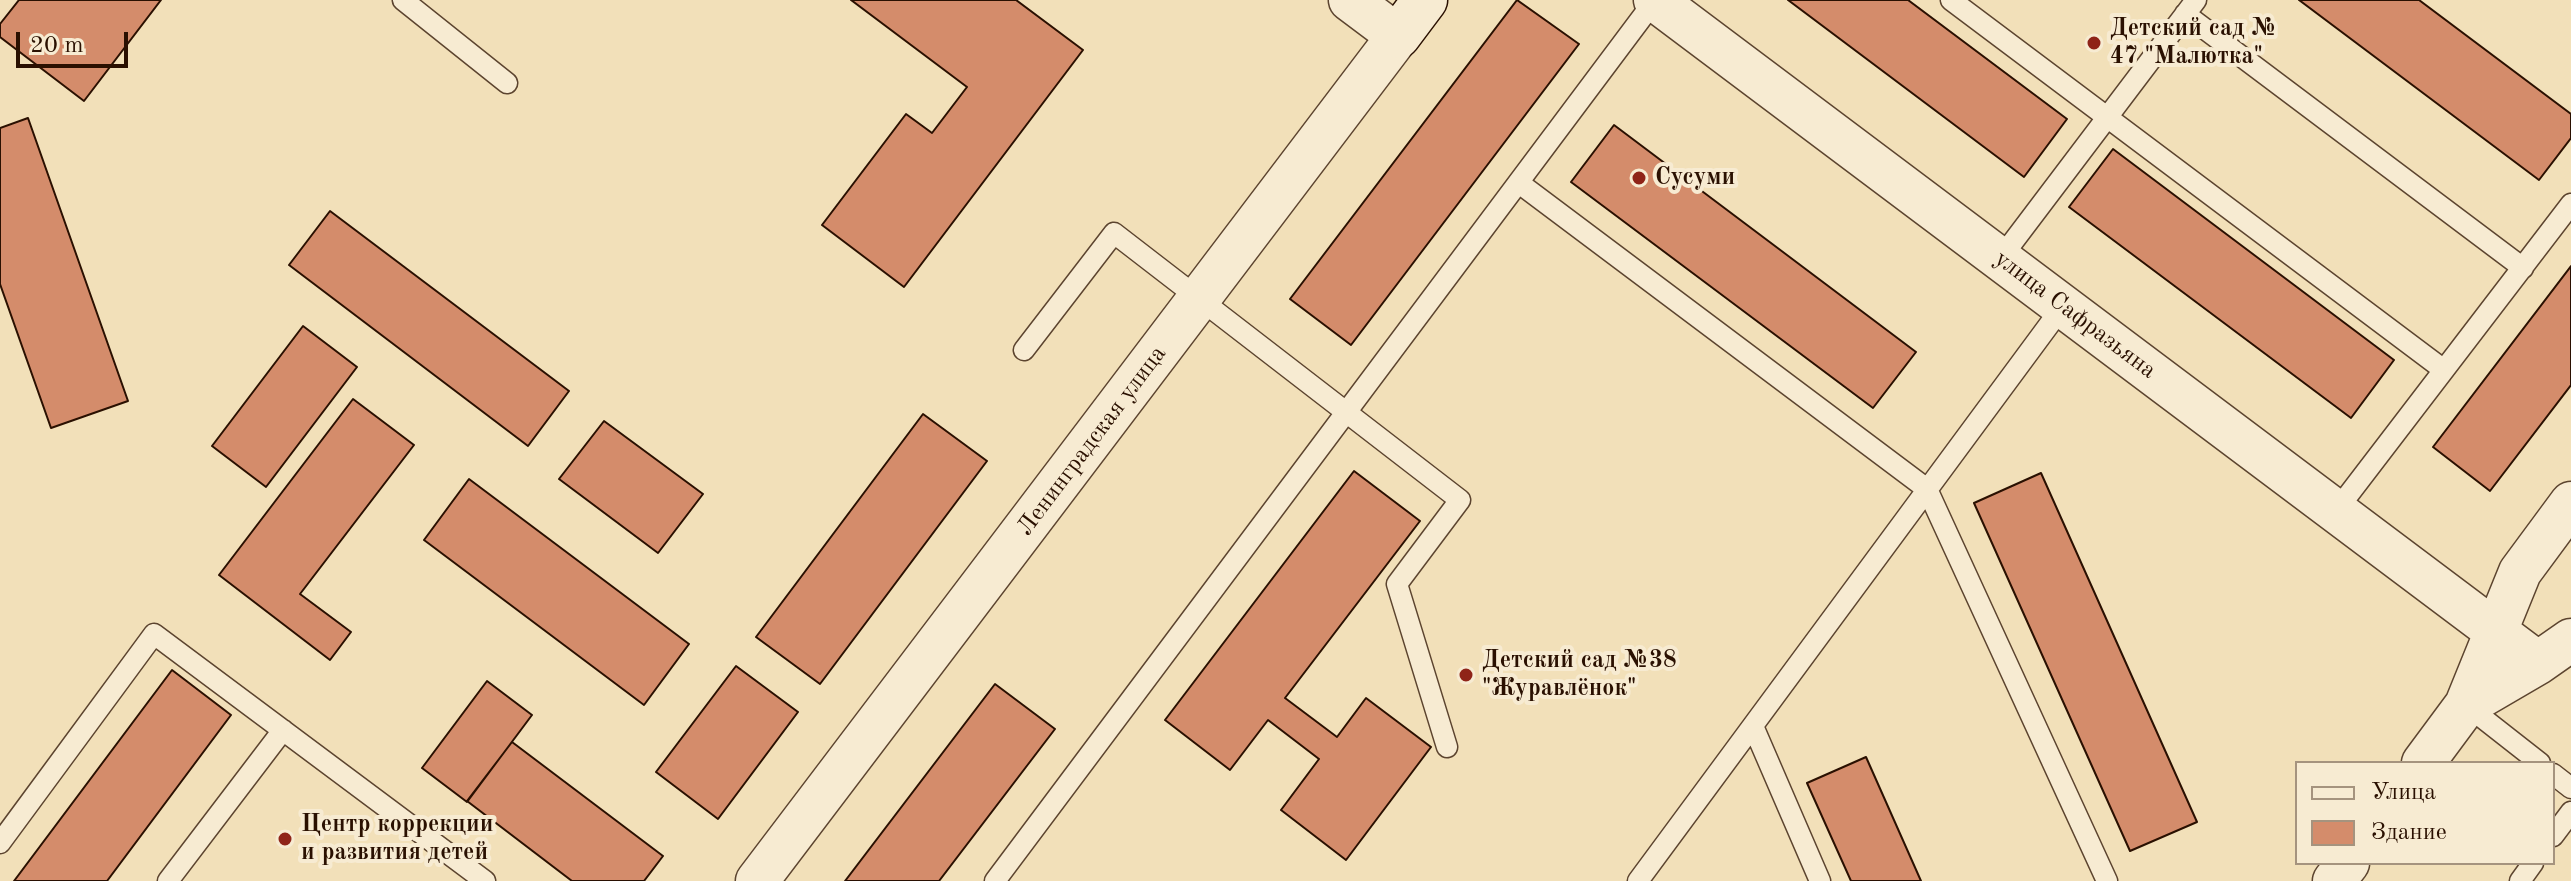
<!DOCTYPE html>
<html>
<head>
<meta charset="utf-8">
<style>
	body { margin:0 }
	#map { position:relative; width:2571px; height:881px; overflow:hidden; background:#f2e0b9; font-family:"Old Standard TT",serif }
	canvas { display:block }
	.legend { position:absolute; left:2295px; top:761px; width:260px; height:104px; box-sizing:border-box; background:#f7ebd2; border:2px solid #a5937e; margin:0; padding:10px 14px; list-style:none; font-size:24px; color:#2a1001 }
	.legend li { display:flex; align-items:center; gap:16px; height:40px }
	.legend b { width:40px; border:2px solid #a5937e }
	.scale { position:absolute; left:16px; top:32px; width:112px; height:36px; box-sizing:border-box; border:4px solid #2a1001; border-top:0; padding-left:10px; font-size:24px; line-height:28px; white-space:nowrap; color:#2a1001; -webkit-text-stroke:6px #f7ebd2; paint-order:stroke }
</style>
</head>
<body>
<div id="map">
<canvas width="2571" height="881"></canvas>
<ul class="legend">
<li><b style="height:10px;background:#f7ebd2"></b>Улица</li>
<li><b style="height:22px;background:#d48c6b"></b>Здание</li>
</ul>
<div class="scale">20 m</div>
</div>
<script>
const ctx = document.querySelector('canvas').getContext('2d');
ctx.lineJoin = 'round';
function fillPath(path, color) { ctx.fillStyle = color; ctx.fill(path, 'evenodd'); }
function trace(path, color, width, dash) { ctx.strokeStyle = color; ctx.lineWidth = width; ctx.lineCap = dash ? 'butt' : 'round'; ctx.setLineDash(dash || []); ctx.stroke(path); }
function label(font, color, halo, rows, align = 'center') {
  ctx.font = font + ' "Old Standard TT",serif'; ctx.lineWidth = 8; ctx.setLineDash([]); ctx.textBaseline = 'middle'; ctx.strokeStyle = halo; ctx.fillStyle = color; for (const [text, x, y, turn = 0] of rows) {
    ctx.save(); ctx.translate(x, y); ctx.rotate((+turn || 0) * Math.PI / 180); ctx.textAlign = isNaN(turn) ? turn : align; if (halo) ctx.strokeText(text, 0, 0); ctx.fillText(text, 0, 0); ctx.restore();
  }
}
const building = new Path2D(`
	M19,0H161L84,101L0,37V24Z
	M851,0H1016L1083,50L904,287L822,225L906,114L932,133L967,87Z
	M1517,0L1579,44L1351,345L1290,299Z
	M1788,0H1908L2067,119L2024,177Z
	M2299,0H2419L2571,114V138L2539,180Z
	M28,118L128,401L51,428L0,284V128Z
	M1614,125L1916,352L1873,408L1571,182Z
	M2113,149L2394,360L2351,418L2069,207Z
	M330,211L569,391L528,446L289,265Z
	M2571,266V385L2490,491L2433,447Z
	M303,326L357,367L266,487L212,446Z
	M353,399L414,445L300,594L351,632L330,660L219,575Z
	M923,414L987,461L820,684L756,637Z
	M604,421L703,494L658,553L559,479Z
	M1354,471L1420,521L1285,698L1337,737L1366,698L1431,747L1346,860L1281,810L1319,759L1268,720L1230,770L1165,720Z
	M2041,473L2197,822L2130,851L1974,503Z
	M469,479L689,644L644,705L424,540Z
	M736,666L798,712L718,819L656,772Z
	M172,670L231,715L107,881H14Z
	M487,681L532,715L467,802L422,768Z
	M995,684L1055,729L939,881H845Z
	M512,742L663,856L644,881H572L467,801Z
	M1866,757L1921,881H1851L1807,783Z`);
fillPath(building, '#d48c6b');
trace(building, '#2a1001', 2);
const lane = new Path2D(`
	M403,0L507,83
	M1951,0L2444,370
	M2185,14L2523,268
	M1519,183L1927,489L2107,881
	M2000,259L2196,0
	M1024,350L1114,233L1460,500L1397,584L1447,747
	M2336,511L2571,204
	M2466,705L2540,763
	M1753,726L1820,881
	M2553,774L2571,788
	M2553,836L2571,812
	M0,843L154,634L485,881
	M168,881L283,730
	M995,881L1655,0
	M1638,881L2063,306
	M2520,881L2533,863`);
const street = new Path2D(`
	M1655,0L2538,663
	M2466,705L2538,663L2571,640
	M2423,763L2466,705L2520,572L2571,503
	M757,881L1398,36L1350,0
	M2334,881L2348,863`);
const secondary = new Path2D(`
	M1398,36L1425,0`);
trace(lane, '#5c442f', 23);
trace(street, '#5c442f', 45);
trace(secondary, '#2a1001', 47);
trace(lane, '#f7ebd2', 20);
trace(street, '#f7ebd2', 42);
trace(secondary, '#f7ebd2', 44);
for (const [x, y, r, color] of [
	[2094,43,8,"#8f2418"],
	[1639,178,8,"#8f2418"],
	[1466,675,8,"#8f2418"],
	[285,839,8,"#8f2418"]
]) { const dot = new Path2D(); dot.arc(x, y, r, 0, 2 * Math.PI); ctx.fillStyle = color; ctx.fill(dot); trace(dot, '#f7ebd2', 3); }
label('bold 24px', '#2a1001', '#f7ebd2', [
	["Детский сад №",2110,29],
	["47 \"Малютка\"",2110,57],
	["Сусуми",1655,178],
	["Детский сад №38",1482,661],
	["\"Журавлёнок\"",1482,689],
	["Центр коррекции",301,825],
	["и развития детей",301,853]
], 'left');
label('24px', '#2a1001', '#f7ebd2', [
	["улица Сафразьяна",2075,315,37],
	["Ленинградская улица",1092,441,-53]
]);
</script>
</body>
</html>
